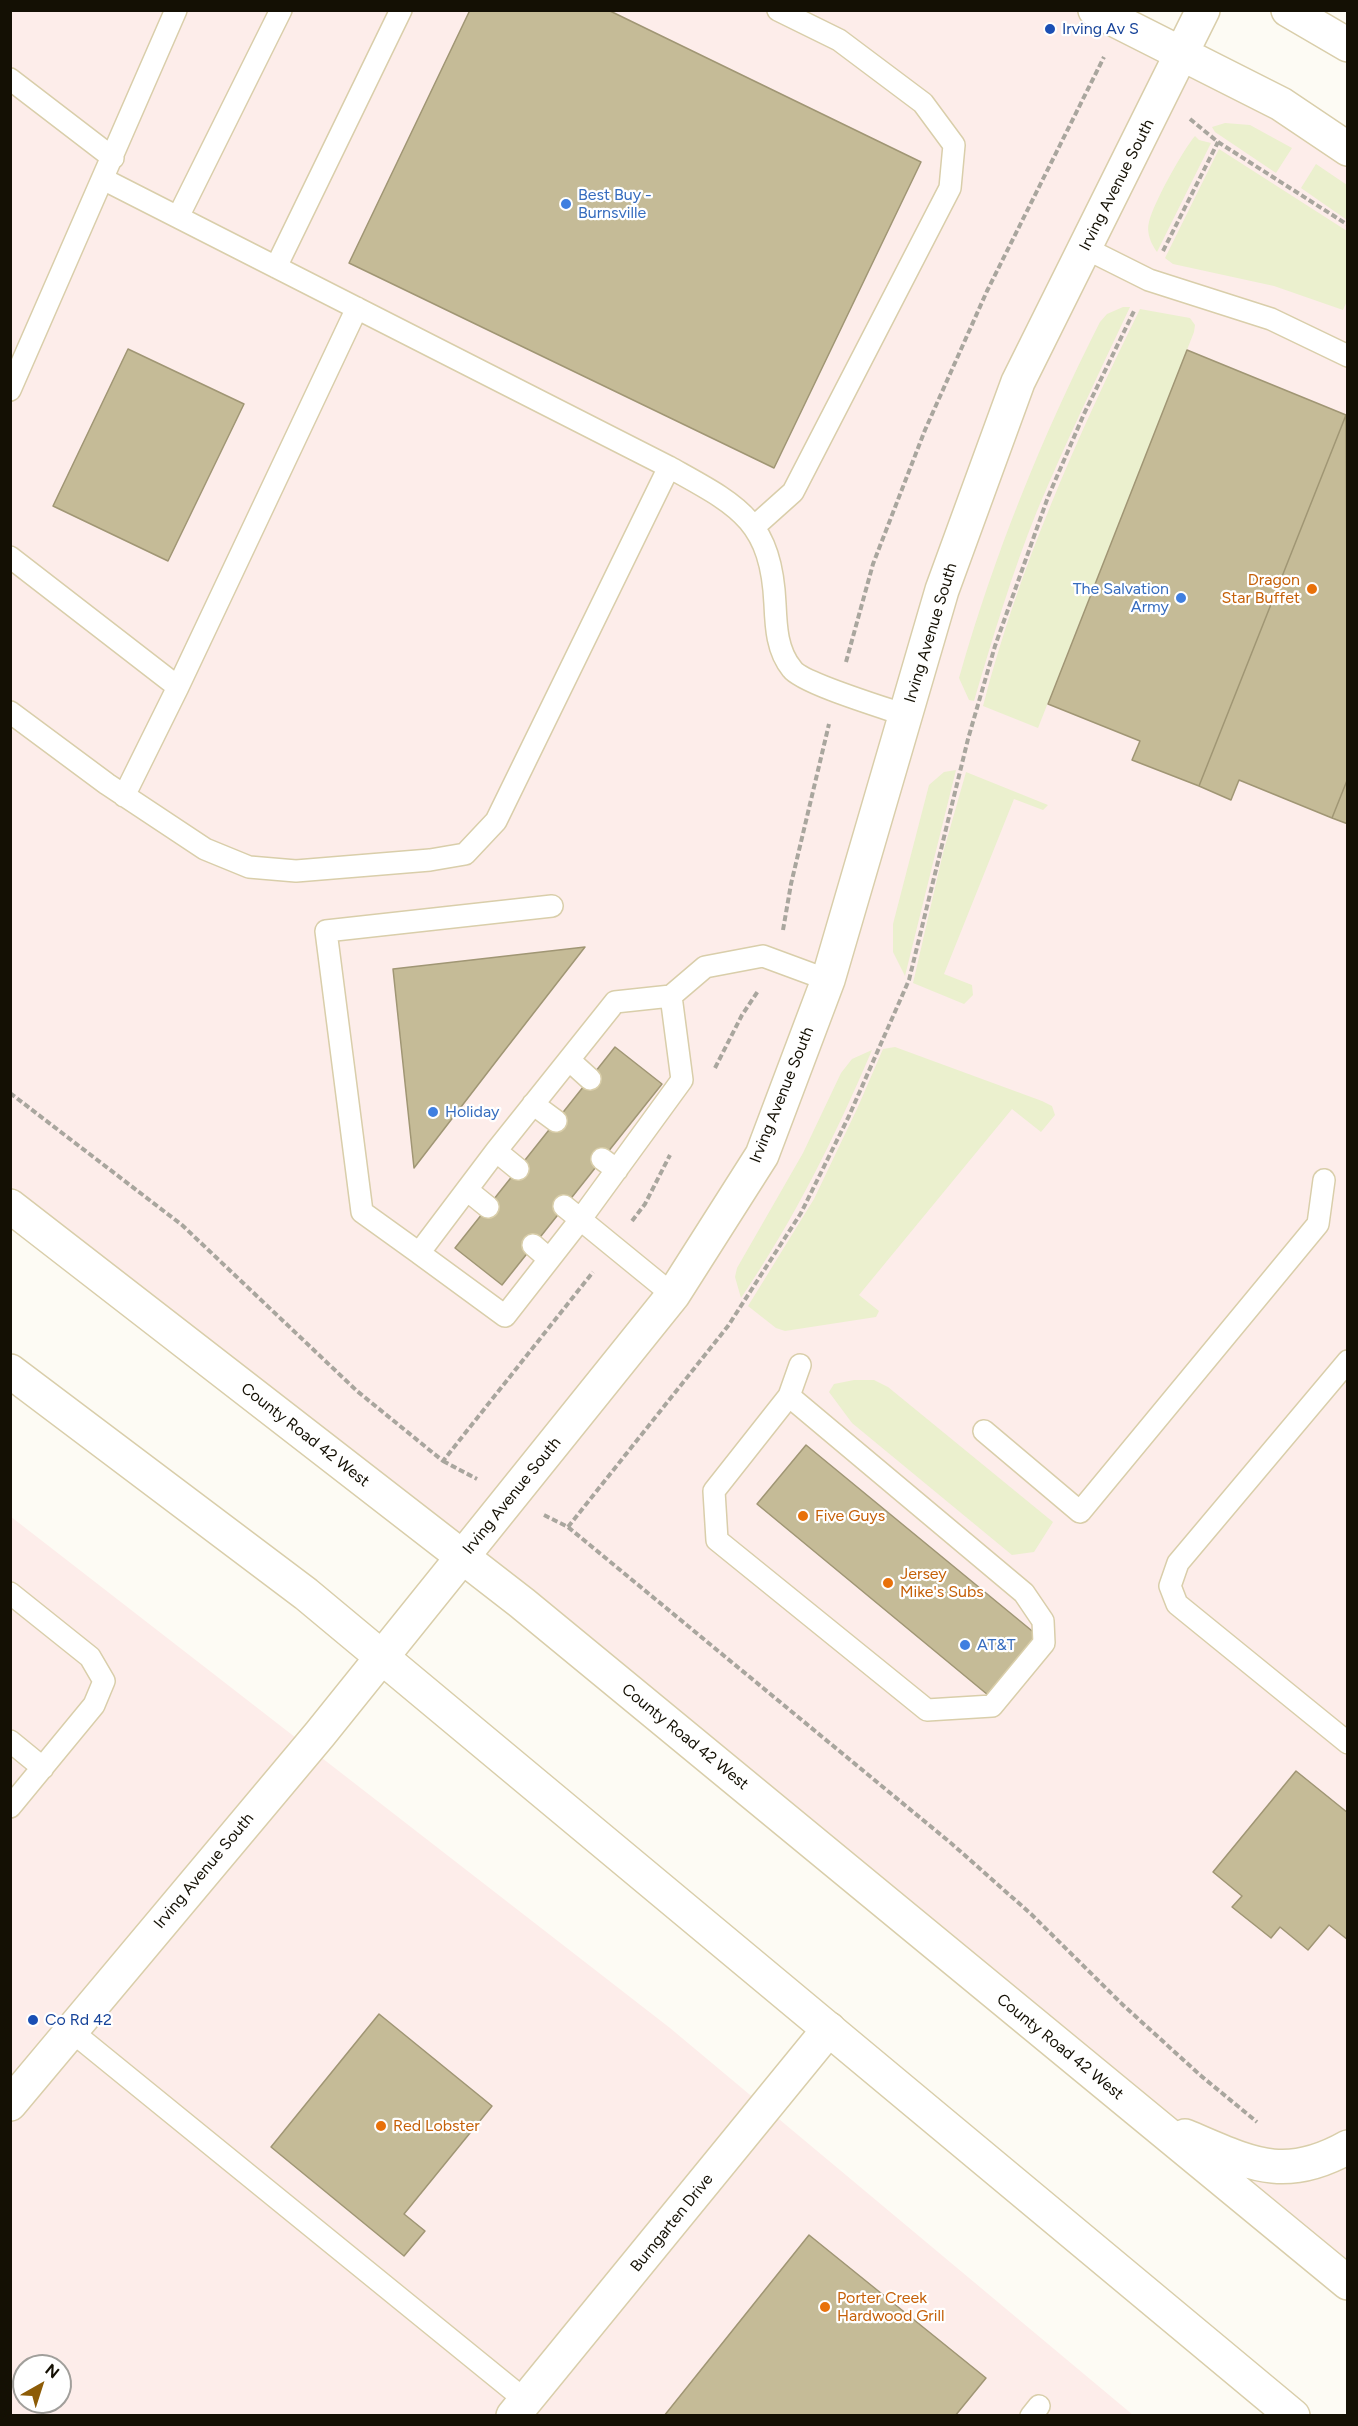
<!DOCTYPE html>
<html>
<head>
<meta charset="utf-8">
<style>
	body { margin:0 }
	#map { position:relative; width:1358px; height:2426px; overflow:hidden; background:#fdfbf4; font-family:Figtree,sans-serif }
	canvas { display:block }
	.frame { position:absolute; inset:0; border:12px solid #141004; pointer-events:none }
	.north { position:absolute; left:12px; top:2354px; width:60px; height:60px; box-sizing:border-box; background:#fff; border:2px solid #a19f9b; border-radius:50%; rotate:39deg; font-size:16px; font-weight:700; line-height:24px; text-align:center; color:#141004 }
	.north::after { content:''; display:block; margin:auto; width:21px; height:27px; background:#8d5c07; clip-path:polygon(50% 0,100% 100%,50% 72%,0 100%) }
</style>
</head>
<body>
<div id="map">
<canvas width="1358" height="2426"></canvas>
<div class="frame"></div>
<div class="north">N</div>
</div>
<script>
const ctx = document.querySelector('canvas').getContext('2d');
ctx.lineJoin = 'round';
function fillPath(path, color) { ctx.fillStyle = color; ctx.fill(path, 'evenodd'); }
function trace(path, color, width, dash) { ctx.strokeStyle = color; ctx.lineWidth = width; ctx.lineCap = dash ? 'butt' : 'round'; ctx.setLineDash(dash || []); ctx.stroke(path); }
function label(font, color, halo, rows, align = 'center') {
  ctx.font = font + ' Figtree,sans-serif'; ctx.lineWidth = 4.5; ctx.setLineDash([]); ctx.textBaseline = 'middle'; ctx.strokeStyle = halo; ctx.fillStyle = color; for (const [text, x, y, turn = 0] of rows) {
    ctx.save(); ctx.translate(x, y); ctx.rotate((+turn || 0) * Math.PI / 180); ctx.textAlign = isNaN(turn) ? turn : align; if (halo) ctx.strokeText(text, 0, 0); ctx.fillText(text, 0, 0); ctx.restore();
  }
}
fillPath(new Path2D(`
	M10,11H1095L1347,149V2283L11,1206Z
	M10,1516L670,2028L1133,2415H11ZM24,2366H60V2402H24Z`), '#fdedea');
fillPath(new Path2D(`
	M1225,123L1250,125L1292,148L1276,173L1215,132L1212,127Z
	M1195,136L1199,140L1211,143L1157,252C1151,244 1146,232 1149,222C1153,204 1183,150 1195,136Z
	M1219,149L1347,231V301L1343,310L1274,286L1173,264L1165,258Z
	M1316,164L1347,185V220L1301,188Z
	M1123,307H1130C1098,375 1066,442 1037,511C1012,573 993,637 974,701L969,700L959,678C994,555 1042,436 1100,322L1107,314Z
	M1140,309L1190,318L1195,325L1194,332L1038,728L983,706C1019,567 1077,437 1140,309Z
	M956,770L905,976L893,952V924L929,785L944,772Z
	M966,772L1048,805L1043,810L1014,799L944,974L972,985L973,995L964,1004L913,983L943,853Z
	M895,1047L1042,1101L1052,1106L1055,1115L1041,1132L1012,1109L859,1295L879,1311L876,1317L785,1331L776,1328L748,1306L814,1199L857,1109L883,1049Z
	M872,1050C835,1137 794,1220 741,1298L735,1277L737,1268L803,1153L841,1073L852,1059Z
	M854,1380H874L888,1387L1053,1522L1034,1552L1012,1555L852,1423L829,1392L834,1384Z`), '#ebf0ce');
const building = new Path2D(`
	M470,10H608L921,162L774,468L349,263Z
	M128,349L244,404L168,561L53,506Z
	M1187,350L1346,415L1199,786L1132,760L1140,741L1048,704Z
	M1346,415L1348,778L1332,818L1239,780L1231,800L1199,786Z
	M1348,778V824L1332,818Z
	M585,947L501,1055L414,1168L393,969Z
	M615,1047L662,1084L502,1285L455,1248Z
	M806,1445L1037,1635L988,1695L757,1504Z
	M1296,1771L1348,1813V1940L1329,1925L1308,1950L1280,1927L1271,1938L1232,1907L1242,1896L1213,1872Z
	M379,2014L492,2106L404,2214L425,2231L404,2256L271,2147Z
	M809,2235L986,2378L955,2416H664Z`);
fillPath(building, '#c5bb97');
trace(building, '#a09674', 1.5);
const lane = new Path2D(`
	M10,79L113,158
	M178,217L281,10
	M1085,248L1149,280L1271,319L1348,356
	M276,267L401,10
	M10,390L176,10
	M669,467C737,505 771,519 775,604C776,627 777,651 792,669C802,683 885,708 905,715
	M755,526L793,492L950,188L954,145L923,103L839,40L778,10
	M10,557L178,687L124,796
	M178,687L357,308
	M10,712L107,784L205,849L249,867L296,871L430,860L465,854L496,821L669,467L103,179
	M569,1060L590,1079
	M533,1104L556,1121
	M496,1151L419,1253L362,1212L326,931L552,906
	M602,1159L617,1170
	M518,1169L496,1151L615,1002L671,996L705,967L763,956L828,980
	M467,1190L488,1207
	M564,1206L673,1295
	M533,1245L549,1259
	M419,1253L505,1316L580,1220L682,1080L671,996
	M1348,1361L1178,1563L1170,1586L1177,1604L1348,1743
	M789,1396L1024,1593L1043,1621L1044,1643L992,1706L927,1710L717,1540L714,1491L789,1396L800,1365
	M984,1431L1080,1512L1318,1224L1324,1180
	M10,1593L90,1657L104,1681L94,1705L10,1807
	M10,1741L43,1768
	M70,2030L525,2400
	M1031,2416L1039,2406`);
const street = new Path2D(`
	M513,2416L829,2029`);
const secondary = new Path2D(`
	M1095,10L1281,104L1348,149
	M1288,10L1348,45
	M10,2104L320,1734L673,1295L762,1155L828,980L942,590L1018,382L1203,10`);
const highway = new Path2D(`
	M10,1206L522,1603L1348,2283
	M10,1371L306,1594L1293,2416
	M1185,2136C1248,2162 1282,2184 1348,2147`);
trace(lane, '#d9ceaa', 24);
trace(street, '#d9ceaa', 36);
trace(secondary, '#d9ceaa', 36);
trace(highway, '#d9ceaa', 36);
trace(new Path2D(`
	M1190,119L1218,142L1348,225
	M1163,251L1218,142
	M846,662L873,564L925,430L987,291L1104,57
	M783,930L791,884L829,724
	M715,1068L742,1015L758,991
	M10,1093L182,1225L357,1391L443,1461L593,1272
	M632,1221L645,1204L670,1155
	M443,1461L477,1479
	M544,1515L568,1527L952,1844L1031,1914L1123,2005L1200,2075L1257,2122
	M568,1527L728,1326L801,1213L849,1116L909,980L968,739L995,646L1048,497L1084,414L1135,309`), '#a9a69e', 4, [6, 3]);
trace(lane, '#fff', 21);
trace(street, '#fff', 33);
trace(secondary, '#fff', 33);
trace(highway, '#fff', 33);
for (const [x, y, r, color] of [
	[1050,29,6,"#1a4fb4"],
	[566,204,6,"#3f7fe0"],
	[1312,589,6,"#e8710a"],
	[1181,598,6,"#3f7fe0"],
	[433,1112,6,"#3f7fe0"],
	[803,1516,6,"#e8710a"],
	[888,1583,6,"#e8710a"],
	[965,1645,6,"#3f7fe0"],
	[33,2020,6,"#1a4fb4"],
	[381,2126,6,"#e8710a"],
	[825,2307,6,"#e8710a"]
]) { const dot = new Path2D(); dot.arc(x, y, r, 0, 2 * Math.PI); ctx.fillStyle = color; ctx.fill(dot); trace(dot, '#fff', 2); }
label('16px', '#164399', '#fff', [
	["Irving Av S",1062,29],
	["Co Rd 42",45,2020]
], 'left');
label('16px', '#141004', '#fff', [
	["Irving Avenue South",1117,185,-63],
	["Irving Avenue South",931,633,-73],
	["Irving Avenue South",782,1095,-68],
	["County Road 42 West",305,1435,38],
	["Irving Avenue South",512,1496,-51],
	["County Road 42 West",685,1737,39],
	["Irving Avenue South",204,1871,-50],
	["County Road 42 West",1060,2047,39],
	["Burngarten Drive",672,2223,-51]
]);
label('16px', '#366cbe', '#fff', [
	["Best Buy -",578,195],
	["Burnsville",578,213],
	["The Salvation",1169,589,"right"],
	["Army",1169,607,"right"],
	["Holiday",445,1112],
	["AT&T",977,1645]
], 'left');
label('16px', '#c56008', '#fff', [
	["Dragon",1300,580,"right"],
	["Star Buffet",1300,598,"right"],
	["Five Guys",815,1516],
	["Jersey",900,1574],
	["Mike's Subs",900,1592],
	["Red Lobster",393,2126],
	["Porter Creek",837,2298],
	["Hardwood Grill",837,2316]
], 'left');
</script>
</body>
</html>
